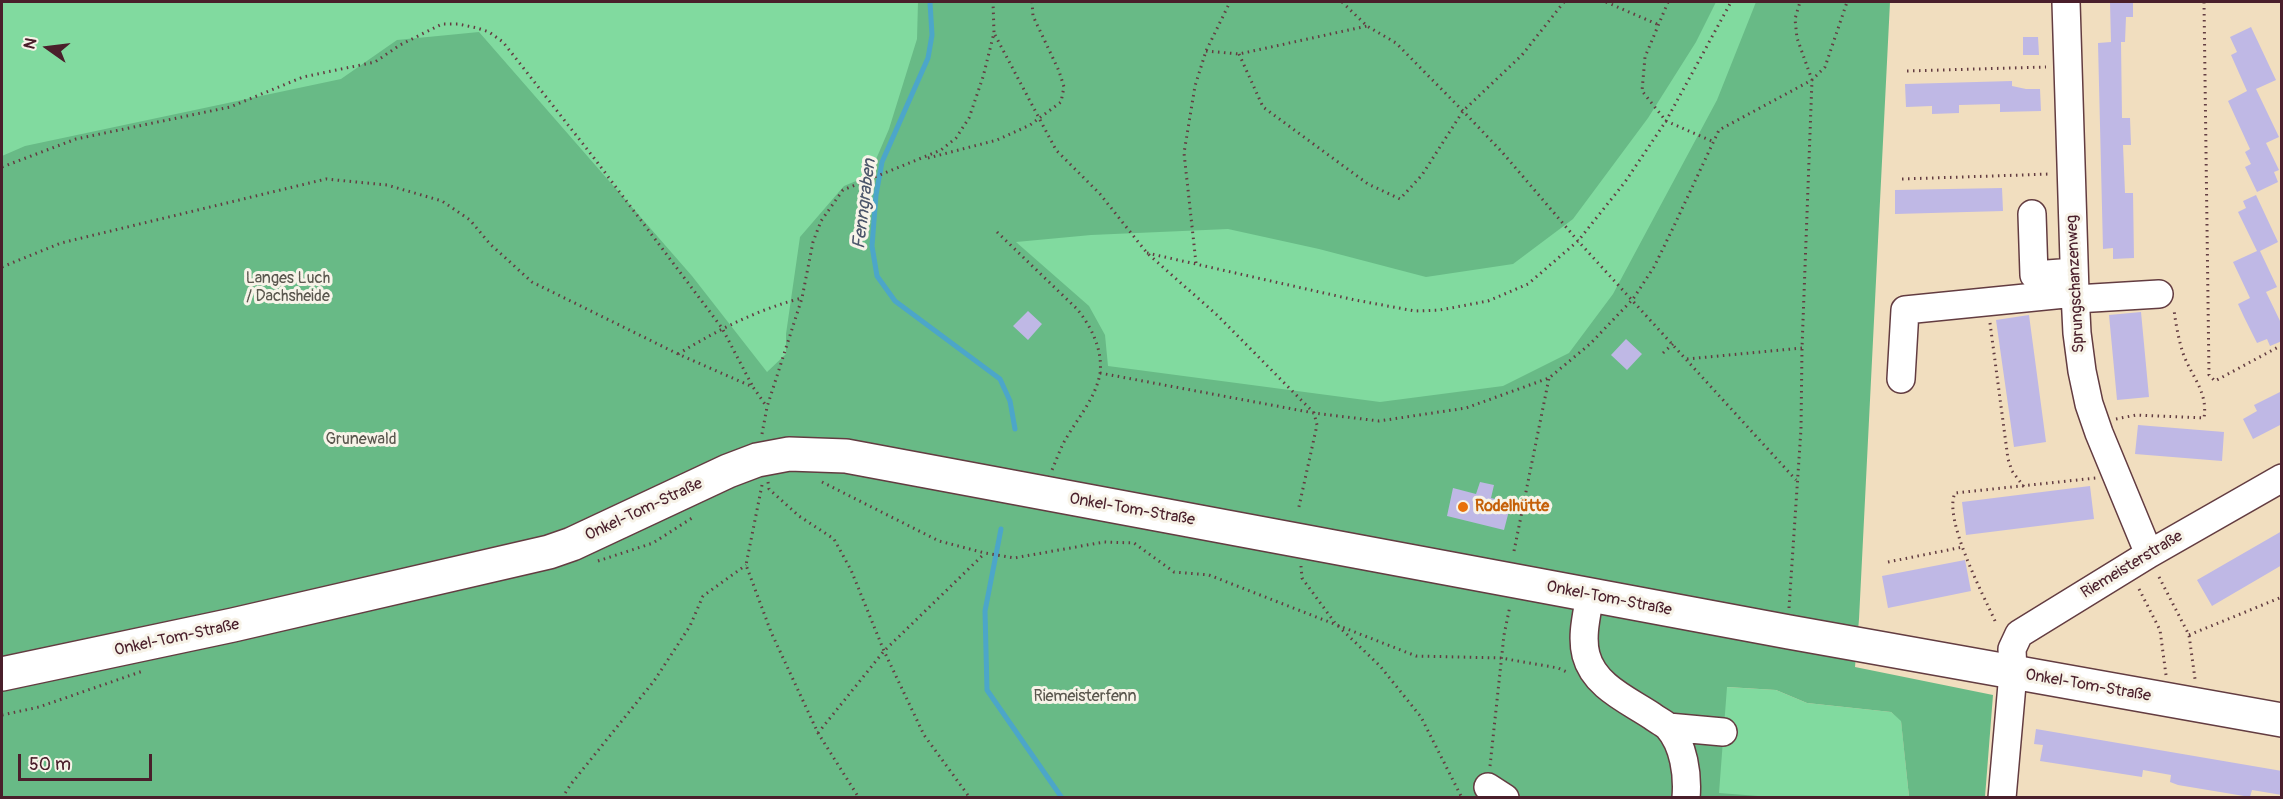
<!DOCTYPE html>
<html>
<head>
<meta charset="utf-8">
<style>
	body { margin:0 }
	#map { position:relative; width:2283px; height:799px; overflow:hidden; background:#f1debf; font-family:Pangolin,sans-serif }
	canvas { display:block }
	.frame { position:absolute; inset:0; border:3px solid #4a1f2b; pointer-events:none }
	.north { position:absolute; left:18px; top:18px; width:60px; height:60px; -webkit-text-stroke:4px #f7f3e8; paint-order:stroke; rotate:284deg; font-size:16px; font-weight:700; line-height:24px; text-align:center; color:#4a1f2b }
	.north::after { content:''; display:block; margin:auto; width:21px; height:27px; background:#4a1f2b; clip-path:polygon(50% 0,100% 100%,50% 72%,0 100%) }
	.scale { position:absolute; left:18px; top:754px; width:134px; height:27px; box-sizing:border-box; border:3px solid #4a1f2b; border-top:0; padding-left:8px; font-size:18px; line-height:21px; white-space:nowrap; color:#4a1f2b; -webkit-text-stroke:4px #f7f3e8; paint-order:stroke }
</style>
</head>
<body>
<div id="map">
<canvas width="2283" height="799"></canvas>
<div class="frame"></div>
<div class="north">N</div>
<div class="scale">50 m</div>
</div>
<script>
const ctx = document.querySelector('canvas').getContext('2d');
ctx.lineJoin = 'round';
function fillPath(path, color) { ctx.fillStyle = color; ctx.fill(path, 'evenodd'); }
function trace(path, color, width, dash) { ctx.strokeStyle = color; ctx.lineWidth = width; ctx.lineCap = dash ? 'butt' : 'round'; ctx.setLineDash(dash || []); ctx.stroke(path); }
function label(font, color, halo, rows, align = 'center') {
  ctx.font = font + ' Pangolin,sans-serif'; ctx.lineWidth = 6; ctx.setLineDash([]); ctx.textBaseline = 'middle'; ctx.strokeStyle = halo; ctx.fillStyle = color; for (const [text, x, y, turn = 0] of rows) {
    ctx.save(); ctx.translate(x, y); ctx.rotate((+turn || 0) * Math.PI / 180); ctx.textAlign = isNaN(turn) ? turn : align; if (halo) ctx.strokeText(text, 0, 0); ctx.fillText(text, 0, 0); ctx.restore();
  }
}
fillPath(new Path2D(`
	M2,2H981L990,235L1639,2H1887L1855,618L2,798Z
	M1726,687L1776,690L1807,703L1891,712L1901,720L1909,797L1771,798L1718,794Z`), '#81da9f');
fillPath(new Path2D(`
	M918,2H1716L1696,42L1648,118L1573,219L1513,264L1426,277L1319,249L1228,229L1091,235L1016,242L1089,306L1105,335L1108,366L1380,402L1503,386L1569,353L1613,294L1717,100L1756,2H1890L1859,619L1855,667L1993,695L1985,797H1909L1901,721L1891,712L1807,703L1776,690L1727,687L1719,793L1771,797L2,798V156L25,146L341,79L397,40L479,32L692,276L767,372L786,354V334L800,237L844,186L873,174L874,164L889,129L917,39Z`), '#68ba86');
trace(new Path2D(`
	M930,2L932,35L928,58L882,162L876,195L872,246L877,276L895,301L1000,379L1010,401L1015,429
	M1001,529L985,611L987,690L1062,798`), '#4ca6c9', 5);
fillPath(new Path2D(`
	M2110,2H2133V17H2126L2125,42H2121L2122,118H2130L2131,145H2123L2125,193H2133L2134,258L2113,259V248L2103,249L2098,43L2111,42Z
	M2251,27L2276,80L2256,89L2279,137L2266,143L2279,170L2274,172L2278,182L2257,192L2245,167L2251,164L2245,152L2250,149L2228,101L2247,91L2231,55L2237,52L2230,37Z
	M2023,37H2038L2039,55H2023Z
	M2012,81V86L2026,89H2040L2041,111L2000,112V104L1959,105V113L1932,114V106L1906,107L1905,84Z
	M2002,188L2003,211L1895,214V190Z
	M2256,195L2278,242L2260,251L2277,287L2266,292L2282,325V341L2270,346L2267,339L2257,343L2244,317L2238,304L2250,298L2233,262L2257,251L2238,212L2246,208L2243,201Z
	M1028,311L1042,324L1028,340L1013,326Z
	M2141,312L2149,397L2117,400L2109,315Z
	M2029,315L2046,442L2014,447L1996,320Z
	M1626,339L1642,354L1627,370L1611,355Z
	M2282,391V424L2253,439L2243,419L2257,411L2254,405Z
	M2138,425L2224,432L2222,461L2135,454Z
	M1480,482L1494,485L1491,498L1511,503L1504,530L1447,516L1453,488L1476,494Z
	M2090,486L2094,519L1966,535L1962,502Z
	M2282,531V565L2212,606L2197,580Z
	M1965,560L1971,591L1888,608L1882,576Z
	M2036,729L2282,771V795L2252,790L2250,797L2178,785L2170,782L2171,775L2143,770L2142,777L2040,761L2043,745L2034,744Z`), '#bfb8e5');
const minor = new Path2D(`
	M2066,2L2075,293L2077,333L2082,371L2089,404L2099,433L2149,554
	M2032,214L2034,275L2074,272
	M2076,299L2159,294
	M1901,379L1905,310L2075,293
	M1590,595C1587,614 1581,636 1586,655C1594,686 1628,700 1652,716C1657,720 1664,723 1668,727C1684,745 1688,775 1686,798
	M1668,727L1723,732
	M1488,787L1505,798
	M2002,798L2013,673L2012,649L2019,634L2149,554L2282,478`);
const major = new Path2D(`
	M2,674L233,625L549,552L572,544L728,471L757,460L789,454L846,456L1789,632L2282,720`);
trace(minor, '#633c41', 30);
trace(major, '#633c41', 36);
trace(new Path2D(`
	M1342,2L1367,26L1396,43L1463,111L1502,152L1578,241L1796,480
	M1606,2L1659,25
	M1668,2L1645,57L1642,91L1666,121L1714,142
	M2204,2L2209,375L2215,381L2282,345
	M995,35L1056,150L1100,194L1147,253L1217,315L1314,413L1317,425L1298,511
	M1206,51L1239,54L1367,26
	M1239,54L1263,107L1368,184L1400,199L1422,175L1463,111L1522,55L1564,2
	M1907,71L2046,67
	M928,158L997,140L1030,125L1061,102L1064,87L1059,71L1033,16L1032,2
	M2,167L76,139L230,107L303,77L375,62L400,45L442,24H458L477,28L489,32L503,42L594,158L722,328L753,387
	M1902,179L2051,174
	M997,232L1077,309C1091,326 1103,350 1100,373C1096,399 1075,421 1063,444C1059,452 1056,461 1052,470
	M1147,253L1355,300L1415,311L1440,310L1488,301L1528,284L1578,241L1625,182L1666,121L1731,2
	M1196,263L1184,153L1195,86L1206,51L1230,2
	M2,267L61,243L326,179L387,185L442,201L470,220L490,244L532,282L678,354L753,387L767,407
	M1990,323L2008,459L2012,471L2024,487
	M1663,353L1673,344
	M678,354C718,330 756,310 802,298
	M1687,359L1802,348
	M1100,373L1314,413L1379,421L1466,408L1549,378L1590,344L1633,299L1654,267L1673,228L1719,130L1812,80L1797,38L1795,19L1800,2
	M2116,419L2136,415L2204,418C2208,393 2193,378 2184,356C2179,342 2176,325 2174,310
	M762,434L767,407L802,298L813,242L821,221L843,190L941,150L956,138L969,118L983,77L994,33L993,2
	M768,482L769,489L799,516L834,539L851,570L884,651L924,735L970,798
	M822,482L939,541L985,553L1014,558L1104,542L1134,543L1174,572L1209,575L1416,656L1501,658L1558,668L1569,673
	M762,485L746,565L771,632L818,733L859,798
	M1514,551L1549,378
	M598,561L653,543L692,518
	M1888,562L1963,547
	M1301,566L1302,578L1335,623L1380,666L1421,717L1462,798
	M2159,577L2189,635L2195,679
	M2139,589L2160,630L2166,675
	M1789,608L1801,429L1802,348L1812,80L1825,67L1847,2
	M1995,621C1983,594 1943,519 1955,493L2096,478
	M2189,635L2282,597
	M2,715L39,707L143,671
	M818,733L884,651L985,553
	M1490,766L1504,635L1510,606
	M562,798L571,784L654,681L690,626L703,596L746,565`), '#633c41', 3, [1.5, 4.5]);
trace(minor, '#fff', 27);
trace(major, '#fff', 33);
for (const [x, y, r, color] of [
	[1463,507,6,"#e8710a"]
]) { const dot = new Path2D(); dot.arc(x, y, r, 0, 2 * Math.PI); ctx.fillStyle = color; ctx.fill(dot); trace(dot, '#f7f3e8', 2); }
label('16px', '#5a574e', '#f7f3e8', [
	["Langes Luch",288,279],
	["/ Dachsheide",288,297],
	["Grunewald",361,440],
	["Riemeisterfenn",1085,697]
]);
label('16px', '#4a1f2b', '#f7f3e8', [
	["Sprungschanzenweg",2076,284,-93],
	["Onkel-Tom-Straße",644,510,-25],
	["Onkel-Tom-Straße",1132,510,10],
	["Riemeisterstraße",2132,565,-31],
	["Onkel-Tom-Straße",1609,599,11],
	["Onkel-Tom-Straße",177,638,-12],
	["Onkel-Tom-Straße",2088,686,10]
]);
label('bold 16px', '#c56008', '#f7f3e8', [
	["Rodelhütte",1475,507]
], 'left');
label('italic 18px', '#4b556a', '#f7f3e8', [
	["Fenngraben",865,204,-83]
]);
</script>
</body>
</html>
